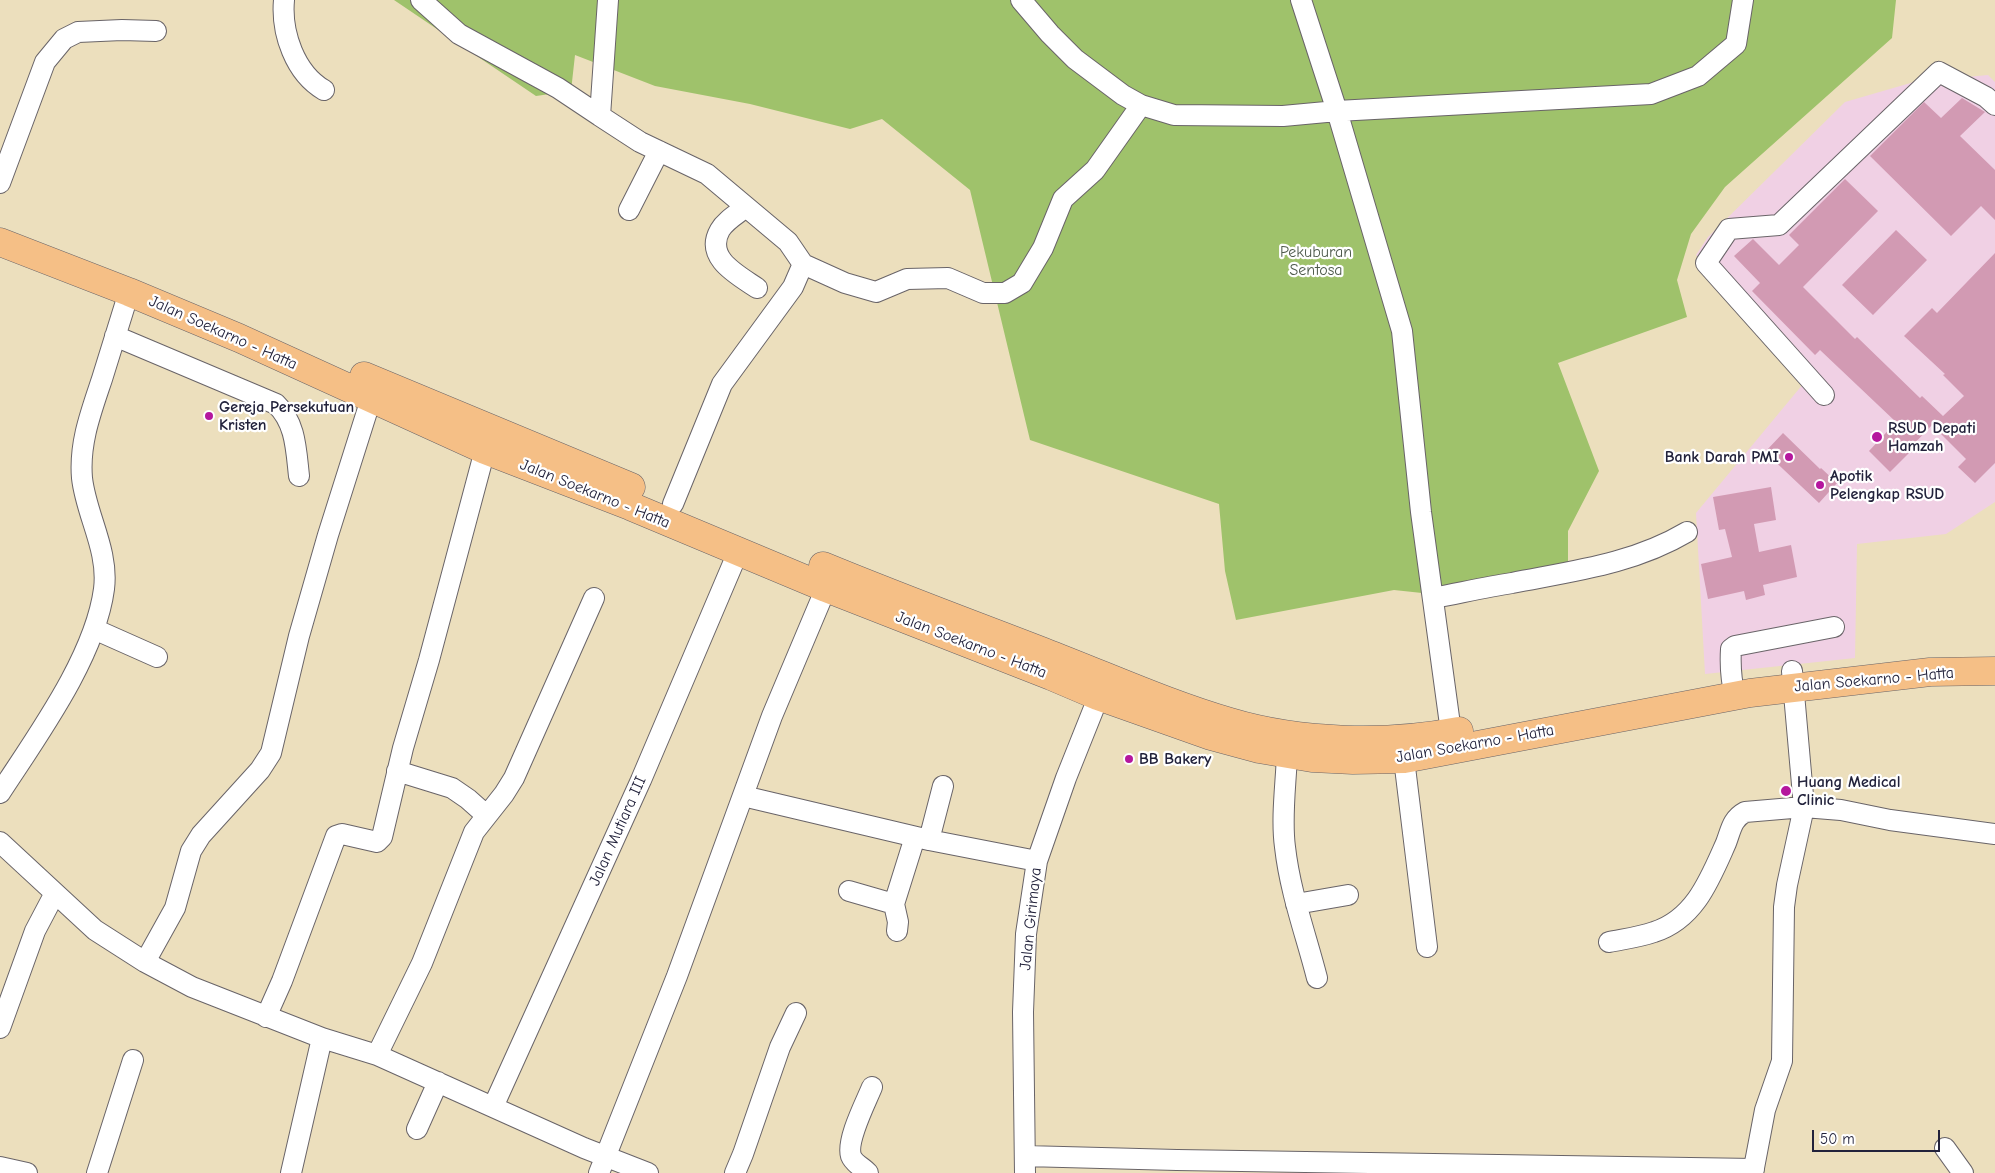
<!DOCTYPE html>
<html>
<head>
<meta charset="utf-8">
<style>
	body { margin:0 }
	#map { position:relative; width:1995px; height:1173px; overflow:hidden; background:#ecdfbd; font-family:"Comic Neue",sans-serif }
	canvas { display:block }
	.scale { position:absolute; left:1812px; top:1130px; width:128px; height:22px; box-sizing:border-box; border:2px solid #22223b; border-top:0; padding-left:6px; font-size:15px; line-height:18px; white-space:nowrap; color:#22223b; -webkit-text-stroke:4px #fff; paint-order:stroke }
</style>
</head>
<body>
<div id="map">
<canvas width="1995" height="1173"></canvas>
<div class="scale">50 m</div>
</div>
<script>
const ctx = document.querySelector('canvas').getContext('2d');
ctx.lineJoin = 'round';
function fillPath(path, color) { ctx.fillStyle = color; ctx.fill(path, 'evenodd'); }
function trace(path, color, width, dash) { ctx.strokeStyle = color; ctx.lineWidth = width; ctx.lineCap = dash ? 'butt' : 'round'; ctx.setLineDash(dash || []); ctx.stroke(path); }
function label(font, color, halo, rows, align = 'center') {
  ctx.font = font + ' "Comic Neue",sans-serif'; ctx.lineWidth = 4.5; ctx.setLineDash([]); ctx.textBaseline = 'middle'; ctx.strokeStyle = halo; ctx.fillStyle = color; for (const [text, x, y, turn = 0] of rows) {
    ctx.save(); ctx.translate(x, y); ctx.rotate((+turn || 0) * Math.PI / 180); ctx.textAlign = isNaN(turn) ? turn : align; if (halo) ctx.strokeText(text, 0, 0); ctx.fillText(text, 0, 0); ctx.restore();
  }
}
fillPath(new Path2D(`
	M1988,75L1995,82V502L1946,534L1857,544L1855,658L1705,674L1696,513L1813,372L1696,255L1708,237L1845,102L1914,82Z`), '#f0d0e4');
fillPath(new Path2D(`
	M394,0H1896L1892,38L1725,187L1691,234L1677,280L1687,317L1558,363L1599,471L1568,531V571L1422,593L1394,590L1236,620L1225,571L1219,504L1030,440L970,190L882,119L850,129L750,104L655,86L575,55L571,91L536,96Z`), '#9fc26b');
fillPath(new Path2D(`
	M1962,98L1985,112L1960,136L1995,170V220L1981,206L1951,236L1870,156L1924,102L1941,118Z
	M1845,179L1878,211L1803,287L1855,339L1857,337L1920,398L1922,396L1943,416L1964,396L1943,375L1945,374L1904,336L1932,308L1937,313L1995,253V463L1975,483L1958,467L1966,459L1932,425L1910,448L1912,450L1890,472L1869,451L1896,422L1820,350L1815,355L1752,291L1760,283L1734,256L1753,239L1779,265L1799,245L1789,235Z
	M1896,230L1927,260L1873,315L1842,285Z
	M1783,433L1820,469L1821,468L1837,483L1819,503L1765,452Z
	M1771,487L1776,520L1754,524L1759,552L1791,545L1797,577L1763,585L1765,595L1746,600L1744,591L1708,599L1701,564L1732,557L1725,529L1719,530L1713,497Z`), '#d29ab3');
const minor = new Path2D(`
	M284,0C281,33 295,73 324,90
	M421,0L459,34L558,88L600,116L608,0
	M1021,0L1050,34L1075,59L1123,95L1141,105L1174,115L1283,116L1337,111L1651,94L1698,76L1736,44L1743,0
	M1301,0L1337,111L1402,331L1421,512L1451,732
	M600,116L640,142L707,174L788,242L803,264L793,287L722,384L673,504
	M0,183L45,62L64,39L78,32L122,30L156,31
	M746,207C737,214 725,221 720,230C704,258 738,275 757,288
	M629,210L659,151
	M803,264L845,283L876,292L907,279L948,278L983,293H1005L1022,283L1043,248L1063,199L1095,170L1141,105
	M115,336L276,404C296,423 296,450 299,476
	M1824,395L1706,263L1729,229L1779,225L1939,72L1986,97L1995,105
	M1433,598C1460,593 1486,587 1512,583C1573,571 1633,564 1687,532
	M94,629L157,657
	M1735,696C1731,680 1730,665 1731,649L1735,646L1834,627
	M1287,754C1286,784 1281,817 1285,847C1290,892 1306,935 1317,978
	M1404,759L1427,947
	M397,771L452,788L468,799L486,815
	M0,793C37,736 95,657 104,589C109,550 86,515 82,478C79,443 91,412 102,379C111,350 120,321 129,292
	M743,796L929,840L1037,861
	M929,840L943,786
	M0,842L95,930L145,962L192,987L322,1038L377,1055L584,1148L648,1173
	M849,891L894,904
	M1296,904L1348,895
	M897,931L898,922L894,904L915,837
	M1609,942C1624,939 1640,937 1654,932C1695,919 1710,879 1726,843C1731,830 1732,819 1745,812L1804,807L1841,810L1890,820L1995,834
	M145,962L175,908L191,851L201,835L260,770L271,753L299,636L328,535L371,399
	M266,1017L282,981L336,836L342,834L377,842L382,837L403,748L429,660L485,450
	M0,1028L35,931L55,893
	M377,1055L422,963L474,832L504,794L514,778L594,598
	M493,1107L641,780L738,552
	M417,1129L438,1082
	M1945,1148L1963,1173
	M1025,1156L1177,1160L1754,1169
	M0,1167L27,1173
	M97,1173L133,1060
	M291,1173L322,1038
	M599,1173L677,976L772,716L826,588
	M735,1173L743,1154L780,1047L796,1013
	M868,1173C863,1167 854,1164 851,1156C846,1140 866,1102 872,1087
	M1025,1173L1023,1012L1026,934L1037,861L1066,778L1104,683
	M1753,1173L1765,1110L1782,1061L1784,907L1787,885L1804,807L1792,671`);
const highway = new Path2D(`
	M0,242L129,292L239,338L485,450L630,506L826,588L1051,676L1098,696L1211,736L1259,749L1312,758L1353,760L1404,759L1750,693L1930,672L1995,671
	M364,376L631,487
	M823,566C898,597 974,625 1049,654C1109,677 1168,704 1230,722C1300,743 1388,745 1459,731`);
trace(minor, '#696468', 22);
trace(highway, '#696468', 29);
trace(minor, '#fff', 20);
trace(highway, '#f5bf86', 28);
for (const [x, y, r, color] of [
	[209,416,5,"#b5179e"],
	[1877,437,6,"#b5179e"],
	[1789,457,5,"#b5179e"],
	[1820,485,5,"#b5179e"],
	[1129,759,5,"#b5179e"],
	[1786,791,6,"#b5179e"]
]) { const dot = new Path2D(); dot.arc(x, y, r, 0, 2 * Math.PI); ctx.fillStyle = color; ctx.fill(dot); trace(dot, '#fff', 2); }
label('16px', '#4e5a4c', '#fff', [
	["Pekuburan",1316,252],
	["Sentosa",1316,270]
]);
label('16px', '#22223b', '#fff', [
	["Jalan Soekarno - Hatta",223,333,24],
	["Jalan Soekarno - Hatta",595,494,22],
	["Jalan Soekarno - Hatta",971,645,21],
	["Jalan Soekarno - Hatta",1874,680,-5],
	["Jalan Soekarno - Hatta",1475,744,-10],
	["Jalan Mutiara III",618,831,-66],
	["Jalan Girimaya",1031,919,-84]
]);
label('bold 16px', '#22223b', '#fff', [
	["Gereja Persekutuan",219,407],
	["Kristen",219,425],
	["RSUD Depati",1888,428],
	["Hamzah",1888,446],
	["Bank Darah PMI",1779,457,"right"],
	["Apotik",1830,476],
	["Pelengkap RSUD",1830,494],
	["BB Bakery",1139,759],
	["Huang Medical",1797,782],
	["Clinic",1797,800]
], 'left');
</script>
</body>
</html>
